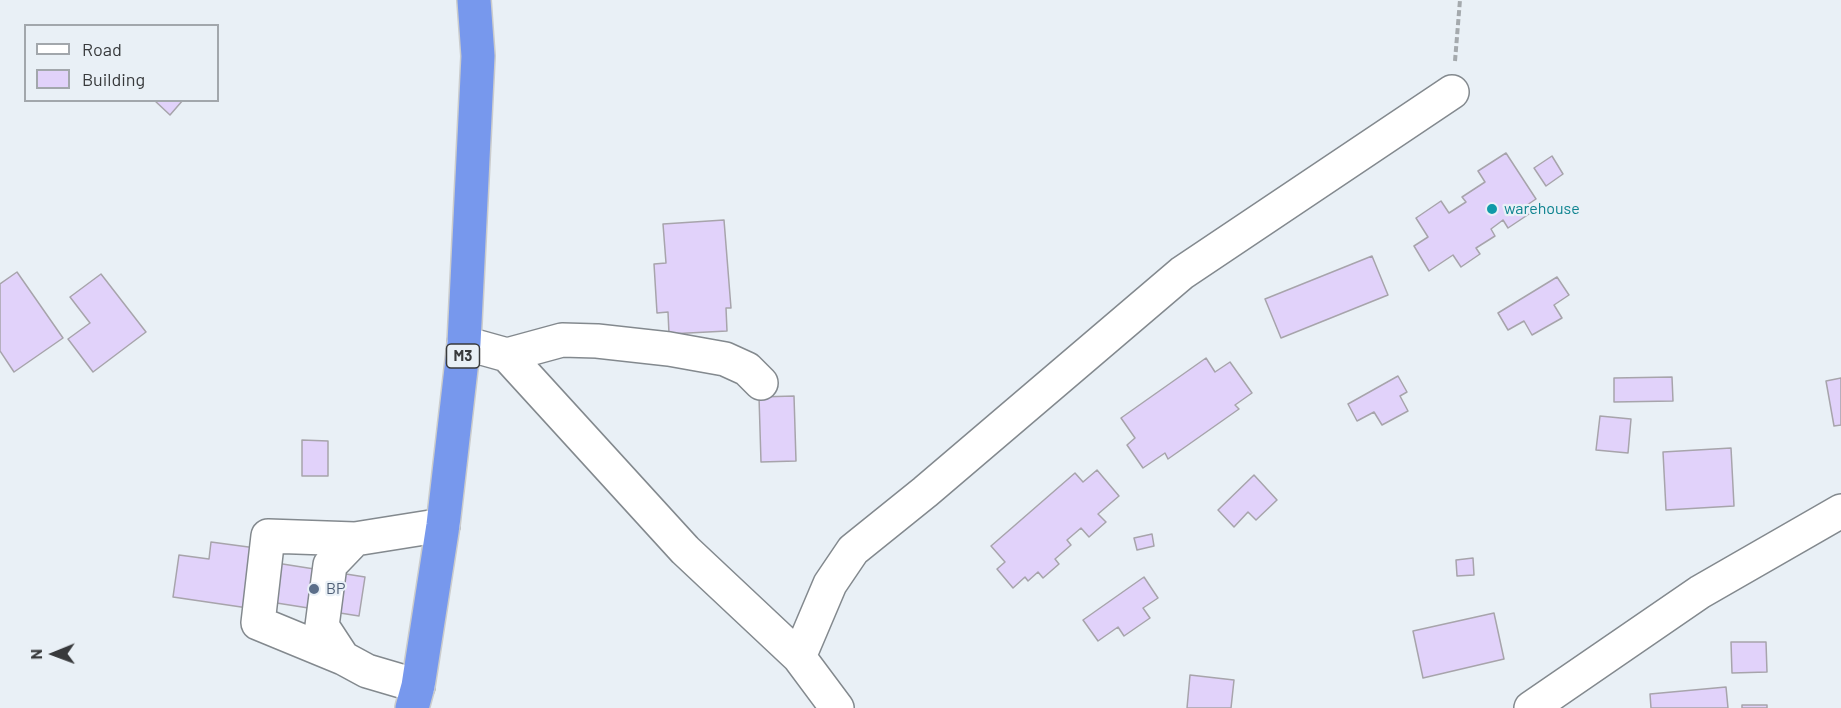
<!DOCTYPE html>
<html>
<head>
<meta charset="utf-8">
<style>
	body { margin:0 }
	#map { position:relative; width:1841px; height:708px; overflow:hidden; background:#e9f0f6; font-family:Barlow,sans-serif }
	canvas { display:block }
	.legend { position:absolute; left:24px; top:24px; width:195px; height:78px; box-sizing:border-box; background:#e9f0f6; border:2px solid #a2a7ac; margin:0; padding:8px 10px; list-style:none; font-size:18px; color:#383a3c }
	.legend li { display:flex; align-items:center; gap:12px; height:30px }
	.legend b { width:30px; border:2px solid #a2a7ac }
	.north { position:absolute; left:24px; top:624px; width:60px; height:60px; -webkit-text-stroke:4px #e9f0f6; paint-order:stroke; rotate:269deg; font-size:16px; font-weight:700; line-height:24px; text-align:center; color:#383a3c }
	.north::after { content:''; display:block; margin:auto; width:21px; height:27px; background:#383a3c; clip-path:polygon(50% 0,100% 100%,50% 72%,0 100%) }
</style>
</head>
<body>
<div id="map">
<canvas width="1841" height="708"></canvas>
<ul class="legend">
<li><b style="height:8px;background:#fff"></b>Road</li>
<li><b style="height:16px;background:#e1d2fa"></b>Building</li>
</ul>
<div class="north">N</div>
</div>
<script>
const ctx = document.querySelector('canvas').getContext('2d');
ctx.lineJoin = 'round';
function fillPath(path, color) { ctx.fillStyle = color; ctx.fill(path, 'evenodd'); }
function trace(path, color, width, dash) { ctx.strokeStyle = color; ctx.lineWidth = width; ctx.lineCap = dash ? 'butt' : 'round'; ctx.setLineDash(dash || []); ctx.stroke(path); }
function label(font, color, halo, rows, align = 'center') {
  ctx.font = font + ' Barlow,sans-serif'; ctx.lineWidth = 4.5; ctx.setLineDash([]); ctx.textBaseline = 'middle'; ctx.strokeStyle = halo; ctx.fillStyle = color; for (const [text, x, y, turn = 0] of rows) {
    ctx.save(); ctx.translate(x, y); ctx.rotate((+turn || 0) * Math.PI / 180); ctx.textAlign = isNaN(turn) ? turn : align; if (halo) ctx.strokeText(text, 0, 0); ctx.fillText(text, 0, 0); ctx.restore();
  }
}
const building = new Path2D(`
	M154,100H183L170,115Z
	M1506,153L1536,199L1527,205L1532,212L1508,228L1503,220L1491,229L1495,236L1476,248L1480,254L1461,267L1453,255L1429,271L1414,246L1428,237L1416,218L1441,201L1449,213L1466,202L1462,197L1485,182L1478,171Z
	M1552,156L1563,174L1546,186L1534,168Z
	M724,220L731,308H726L727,331L669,334L668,312L657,313L654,264L666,263L663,224Z
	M1372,256L1388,295L1281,338L1265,299Z
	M17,272L63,338L14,372L0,351V284Z
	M101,274L146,332L93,372L68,339L90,323L70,297Z
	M1557,277L1569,295L1554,305L1562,318L1532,335L1524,321L1508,330L1498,313Z
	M1206,358L1215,372L1230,362L1252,393L1235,405L1239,409L1168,459L1165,453L1143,468L1127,445L1135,438L1121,418Z
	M1398,376L1407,392L1400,396L1408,411L1382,425L1374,412L1357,421L1348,404Z
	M1672,377L1673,401L1614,402V378Z
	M1841,378V425L1834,426L1826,381Z
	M794,396L796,461L761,462L759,397Z
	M1600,416L1631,419L1628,453L1596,450Z
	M302,440L328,441V476H302Z
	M1731,448L1734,506L1666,510L1663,452Z
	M1097,470L1119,496L1098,514L1106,522L1089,537L1081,528L1067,540L1071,545L1055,559L1059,564L1043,578L1038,572L1028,581L1025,577L1013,588L997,569L1005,562L991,546L1075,473L1083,482Z
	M1254,475L1277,500L1256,520L1248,512L1234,527L1218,510Z
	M1152,534L1154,546L1137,550L1134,538Z
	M211,542L256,548L248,608L173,597L179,555L209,559Z
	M1473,558L1474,575L1457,576L1456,560Z
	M270,562L365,577L359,616L264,601Z
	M1144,577L1158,598L1143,608L1150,618L1124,636L1118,627L1098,641L1083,620Z
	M1494,613L1504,659L1423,678L1413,631Z
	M1731,642H1766L1767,672L1732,673Z
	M1190,675L1234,680L1231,708H1187Z
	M1726,687L1728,708H1651L1650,694Z
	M1742,705H1767V708H1742Z`);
fillPath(building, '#e1d2fa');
trace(building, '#a7a4ab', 1.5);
const minor = new Path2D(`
	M464,343L507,355L685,550L799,657L837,708
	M507,355L562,340L597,341L669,349L725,359L747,369L761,383
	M799,657L830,584L853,550L925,492L1182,273L1452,92
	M343,658L258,623L268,536L355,539
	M418,686L367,671L343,658L322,626L330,565L355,539L443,525
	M1531,708L1700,592L1841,511`);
const highway = new Path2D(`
	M412,708L418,686L443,525L464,343L478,56L474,0`);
trace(minor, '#83898e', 36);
trace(highway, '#cbcccc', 36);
trace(new Path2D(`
	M1455,61L1460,0`), '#a4a9ad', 4, [6, 3]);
trace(minor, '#fff', 33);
trace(highway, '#7798ed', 33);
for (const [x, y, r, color] of [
	[1492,209,6,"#0f9aa8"],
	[314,589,6,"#5c6f8a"]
]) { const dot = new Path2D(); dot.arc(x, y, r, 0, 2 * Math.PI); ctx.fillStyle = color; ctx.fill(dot); trace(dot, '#e9f0f6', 2); }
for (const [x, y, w] of [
	[463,356,33]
]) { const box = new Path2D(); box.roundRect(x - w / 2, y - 12, w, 24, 4.5); ctx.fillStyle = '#e9f0f6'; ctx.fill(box); trace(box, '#383a3c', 1.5); }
label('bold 15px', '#383a3c', null, [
	["M3",463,356]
]);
label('16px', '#0d838f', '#e9f0f6', [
	["warehouse",1504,209]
], 'left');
label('16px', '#4e5e75', '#e9f0f6', [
	["BP",326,589]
], 'left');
</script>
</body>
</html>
